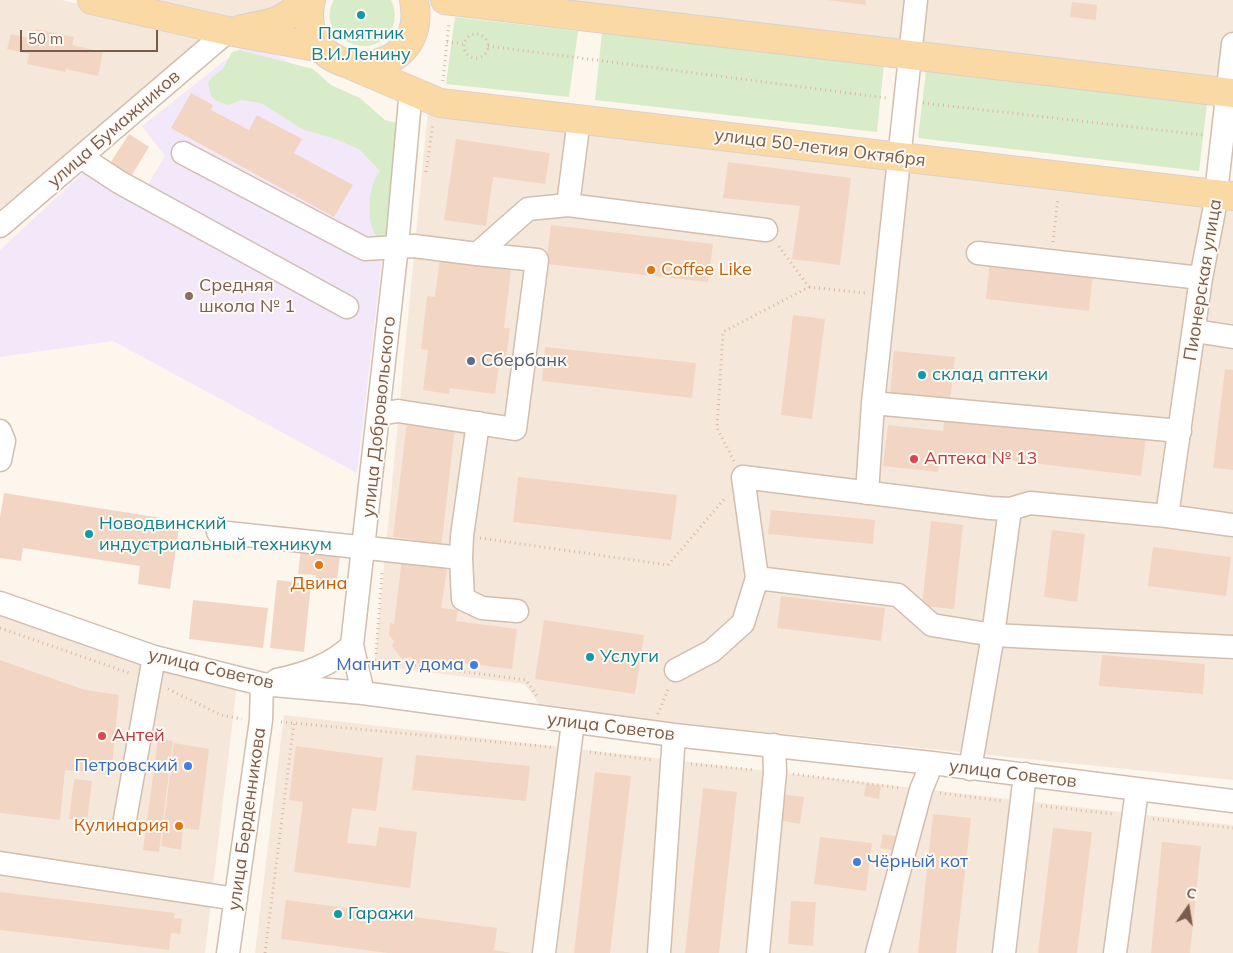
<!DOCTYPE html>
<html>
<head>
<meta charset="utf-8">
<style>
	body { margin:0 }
	#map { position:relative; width:1233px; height:953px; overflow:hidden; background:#fdf6ec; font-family:Mulish,sans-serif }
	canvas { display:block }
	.north { position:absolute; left:1163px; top:883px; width:50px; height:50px; -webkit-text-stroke:4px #fffaf3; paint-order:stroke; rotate:13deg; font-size:14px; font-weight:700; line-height:20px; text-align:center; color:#7a5c4d }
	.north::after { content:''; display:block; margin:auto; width:18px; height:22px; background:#7a5c4d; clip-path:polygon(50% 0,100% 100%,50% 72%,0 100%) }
	.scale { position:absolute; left:20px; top:30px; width:138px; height:22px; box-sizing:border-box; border:2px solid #7a5c4d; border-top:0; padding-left:6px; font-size:15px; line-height:18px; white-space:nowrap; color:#7a5c4d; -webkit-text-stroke:4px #fffaf3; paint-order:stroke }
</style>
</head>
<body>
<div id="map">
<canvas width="1233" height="953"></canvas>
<div class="north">С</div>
<div class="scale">50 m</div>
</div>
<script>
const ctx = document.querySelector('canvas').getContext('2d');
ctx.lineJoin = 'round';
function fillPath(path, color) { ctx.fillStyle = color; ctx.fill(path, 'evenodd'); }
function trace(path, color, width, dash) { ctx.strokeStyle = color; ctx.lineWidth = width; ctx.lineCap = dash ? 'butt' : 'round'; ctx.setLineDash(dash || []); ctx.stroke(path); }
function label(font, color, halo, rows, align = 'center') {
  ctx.font = font + ' Mulish,sans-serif'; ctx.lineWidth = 4; ctx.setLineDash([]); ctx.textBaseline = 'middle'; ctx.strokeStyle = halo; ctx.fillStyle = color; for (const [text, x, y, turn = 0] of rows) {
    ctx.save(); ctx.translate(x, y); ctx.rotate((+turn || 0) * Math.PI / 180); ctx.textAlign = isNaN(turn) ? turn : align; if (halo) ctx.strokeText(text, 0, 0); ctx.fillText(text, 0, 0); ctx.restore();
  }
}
fillPath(new Path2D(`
	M0,0H62L210,37L0,209Z
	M161,0H286L263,13L236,18Z
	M556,0H1233V81Z
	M428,109L1233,208V780L542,709L525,684L384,667L375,661Z
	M0,611L237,684L205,953H0Z
	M284,715L1233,825V953H255Z`), '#f5e8da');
fillPath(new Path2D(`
	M252,39L397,131L357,473L113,341L0,357V250L85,171L144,191L165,156L142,126Z`), '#f3e8fa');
fillPath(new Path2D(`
	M334,0H391C395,8 396,18 393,26C376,67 312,38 334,0Z
	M455,17L578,31L569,97L446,84Z
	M602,32L884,64L877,132L595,100Z
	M239,50L313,69L331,85L360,98L385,120L400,124L391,239L378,238C365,224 368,184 380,171L360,150L336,139L304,130L261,103L241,100L229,105L216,101L211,96L208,83L212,77L223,69L232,52Z
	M926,71L1207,104L1199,171L918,138Z`), '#d8ecc9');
fillPath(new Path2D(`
	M827,0H866V5Z
	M1072,2L1097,5L1096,20L1070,17Z
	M36,29L74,37L72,45L103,52L98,76L66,69L65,72L27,64L29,54L7,49L11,34L34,39Z
	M191,93L213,105L211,110L249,130L257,115L302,139L294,153L353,185L334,217L171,128Z
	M129,134L149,147L130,178L109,165Z
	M456,139L550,153L545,184L493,177L486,226L444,220Z
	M728,162L851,178L840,265L792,259L800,206L723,198Z
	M551,225L713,244L708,282L546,264Z
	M440,257L454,259V263L511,270L504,328H510L505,367L499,366L495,394L450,388L449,394L423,390L428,350L421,349L427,296L435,297Z
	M990,260L1093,272L1089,311L986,299Z
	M793,315L825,319L812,419L781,415Z
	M545,347L696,363L692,398L542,381Z
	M894,351L955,357L950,399L890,393Z
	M1225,369L1233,370V470L1213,468Z
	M945,413L1146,437L1141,476L940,452L938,472L883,466L888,425L943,431Z
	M407,422L455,427L441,549L416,546L417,540L393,537Z
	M518,477L677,495L671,540L513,522Z
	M4,493L180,521L170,589L138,584L140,566L23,548L21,561L0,558V518Z
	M771,510L875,520L873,544L768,534Z
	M931,521L963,525L954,609L922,606Z
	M1052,530L1085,534L1077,602L1044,597Z
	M1153,547L1231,557L1226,596L1148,586Z
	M301,549L340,556L336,588L315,586L316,575L298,574Z
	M402,558L448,564L441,608L458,610L456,621L517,629L512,669L428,659L426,665L413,662L412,657L402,659L392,646L394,641L389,635L390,623L394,624Z
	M277,580L311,584L304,652L270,648Z
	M781,596L885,608L881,641L777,628Z
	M193,600L268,608L263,648L189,639Z
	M544,620L644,635L635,694L535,679Z
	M1102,655L1205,664L1203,694L1099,686Z
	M0,660L85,690L119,695L111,774L65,770L60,820L0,813Z
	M158,739L173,741L159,852L143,850Z
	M174,743L209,749L199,830L183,828L181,850L161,846Z
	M296,746L383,758L376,811L352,808L347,843L376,846L379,827L417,832L410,888L294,872L303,802L289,800Z
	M416,755L530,766L526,801L412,790Z
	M595,772L631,776L610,953H574Z
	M74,779L92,781L87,821L69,819Z
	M866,784L881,786L879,799L864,796Z
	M703,788L737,792L719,953H685Z
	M781,794L804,797L800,824L777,820Z
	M933,814L971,818L956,953H918Z
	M1053,828L1092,832L1077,953H1038Z
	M883,834L900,837L897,851L880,848Z
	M820,837L872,843L866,891L814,884Z
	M1162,842L1201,846L1190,953H1151Z
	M0,892L175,913L174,918L182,919L180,934L171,933L169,950L0,930Z
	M286,900L497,928L494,950L512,953H388L281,939Z
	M791,901L816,902L813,946L788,944Z`), '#f3d5c3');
const minor = new Path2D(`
	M183,153L365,249L414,246L477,254L528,209L568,205L766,230
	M81,157L119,182L347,307
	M568,205L579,119
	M0,226L228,31
	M978,253L1201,278
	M1195,331L1233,337
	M873,403L1180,431
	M379,414L398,411L515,429L537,260L477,254
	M0,431L4,441L0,460
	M867,493L873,403L916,0
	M1167,516L1201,278L1214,211L1233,44
	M218,532L461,558L462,536L478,423
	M461,558L463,599L482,608L517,611
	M757,578L898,595L932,625L993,635L1233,647
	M0,603L154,657L262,684L363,693L674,735L932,763L1233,801
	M352,645L363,693
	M676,670L712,651L743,623L757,578L743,477L990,508L1010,509L1030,503L1167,516L1233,525
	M277,680C305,674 332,665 352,645L397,246L411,89
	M970,769L993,635L1010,509
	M125,819L154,657
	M0,863L236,899
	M228,953L261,720L262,684
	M544,953L573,722
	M659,953L674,735
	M758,953L775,772L774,745
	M877,953L921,790L932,763
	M1004,953L1025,774
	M1115,953L1137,790`);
const major = new Path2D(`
	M92,0L228,31L322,48
	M311,0C291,84 431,90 414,0
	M445,0L1233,93
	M242,29C274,23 282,23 306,0
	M353,66L440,103L1233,196`);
trace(minor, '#d1beb0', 25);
trace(major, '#dad1cd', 30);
trace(new Path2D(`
	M464 46a12 12 0 1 1 24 0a12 12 0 1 1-24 0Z
	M447,42L464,44
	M488,46L887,98
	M443,81L449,23
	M923,103L1203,135
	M426,172L433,124
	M1053,242L1058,198
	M809,287L865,293
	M734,461L717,428L723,332L809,287L777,244
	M480,538L668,565L726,497
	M0,628L132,674
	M376,654L382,573
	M375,660L526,680L537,696
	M168,689L221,715L242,719
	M658,714L669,687
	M281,722L551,747
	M590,752L653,760
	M691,764L755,770
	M793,774L901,788
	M940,793L1003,801
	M1041,806L1114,814
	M1153,819L1233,828
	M265,953L294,723`), '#d9b8a5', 3, [1, 4]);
trace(minor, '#fff', 22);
trace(major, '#fbd9a5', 28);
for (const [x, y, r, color] of [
	[361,15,5,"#0f9aa8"],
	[651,270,5,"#e8710a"],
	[189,296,5,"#8d6e63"],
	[471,361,5,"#5c6f8a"],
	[922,375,5,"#0f9aa8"],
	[914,459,5,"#e0444e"],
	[89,534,5,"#0f9aa8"],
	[319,565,5,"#e8710a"],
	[590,657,5,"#0f9aa8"],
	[474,665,5,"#3f7fe0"],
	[102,736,5,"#e0444e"],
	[188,766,5,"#3f7fe0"],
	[179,826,5,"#e8710a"],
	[857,862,5,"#3f7fe0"],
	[338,914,5,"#0f9aa8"]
]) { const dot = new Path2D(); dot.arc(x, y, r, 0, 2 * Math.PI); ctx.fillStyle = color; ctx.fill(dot); trace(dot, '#fffaf3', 2); }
label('18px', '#0d838f', '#fffaf3', [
	["Памятник",361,34,"center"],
	["В.И.Ленину",361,55,"center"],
	["склад аптеки",932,375],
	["Новодвинский",99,524],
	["индустриальный техникум",99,545],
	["Услуги",600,657],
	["Гаражи",348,914]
], 'left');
label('18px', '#7a5c4d', '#fffaf3', [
	["улица Бумажников",114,129,-41],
	["улица 50-летия Октября",820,148,7],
	["Пионерская улица",1203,280,-81],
	["улица Добровольского",379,417,-84],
	["улица Советов",211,669,13],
	["улица Советов",611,727,7],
	["улица Советов",1013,774,7],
	["улица Берденникова",247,819,-82]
]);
label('18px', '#c56008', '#fffaf3', [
	["Coffee Like",661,270],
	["Двина",319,584,"center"],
	["Кулинария",169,826,"right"]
], 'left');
label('18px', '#785e54', '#fffaf3', [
	["Средняя",199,286],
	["школа № 1",199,307]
], 'left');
label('18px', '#4e5e75', '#fffaf3', [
	["Сбербанк",481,361]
], 'left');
label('18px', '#be3a42', '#fffaf3', [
	["Аптека № 13",924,459],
	["Антей",112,736]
], 'left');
label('18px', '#366cbe', '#fffaf3', [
	["Магнит у дома",464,665],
	["Петровский",178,766],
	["Чёрный кот",867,862,"left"]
], 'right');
</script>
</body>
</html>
